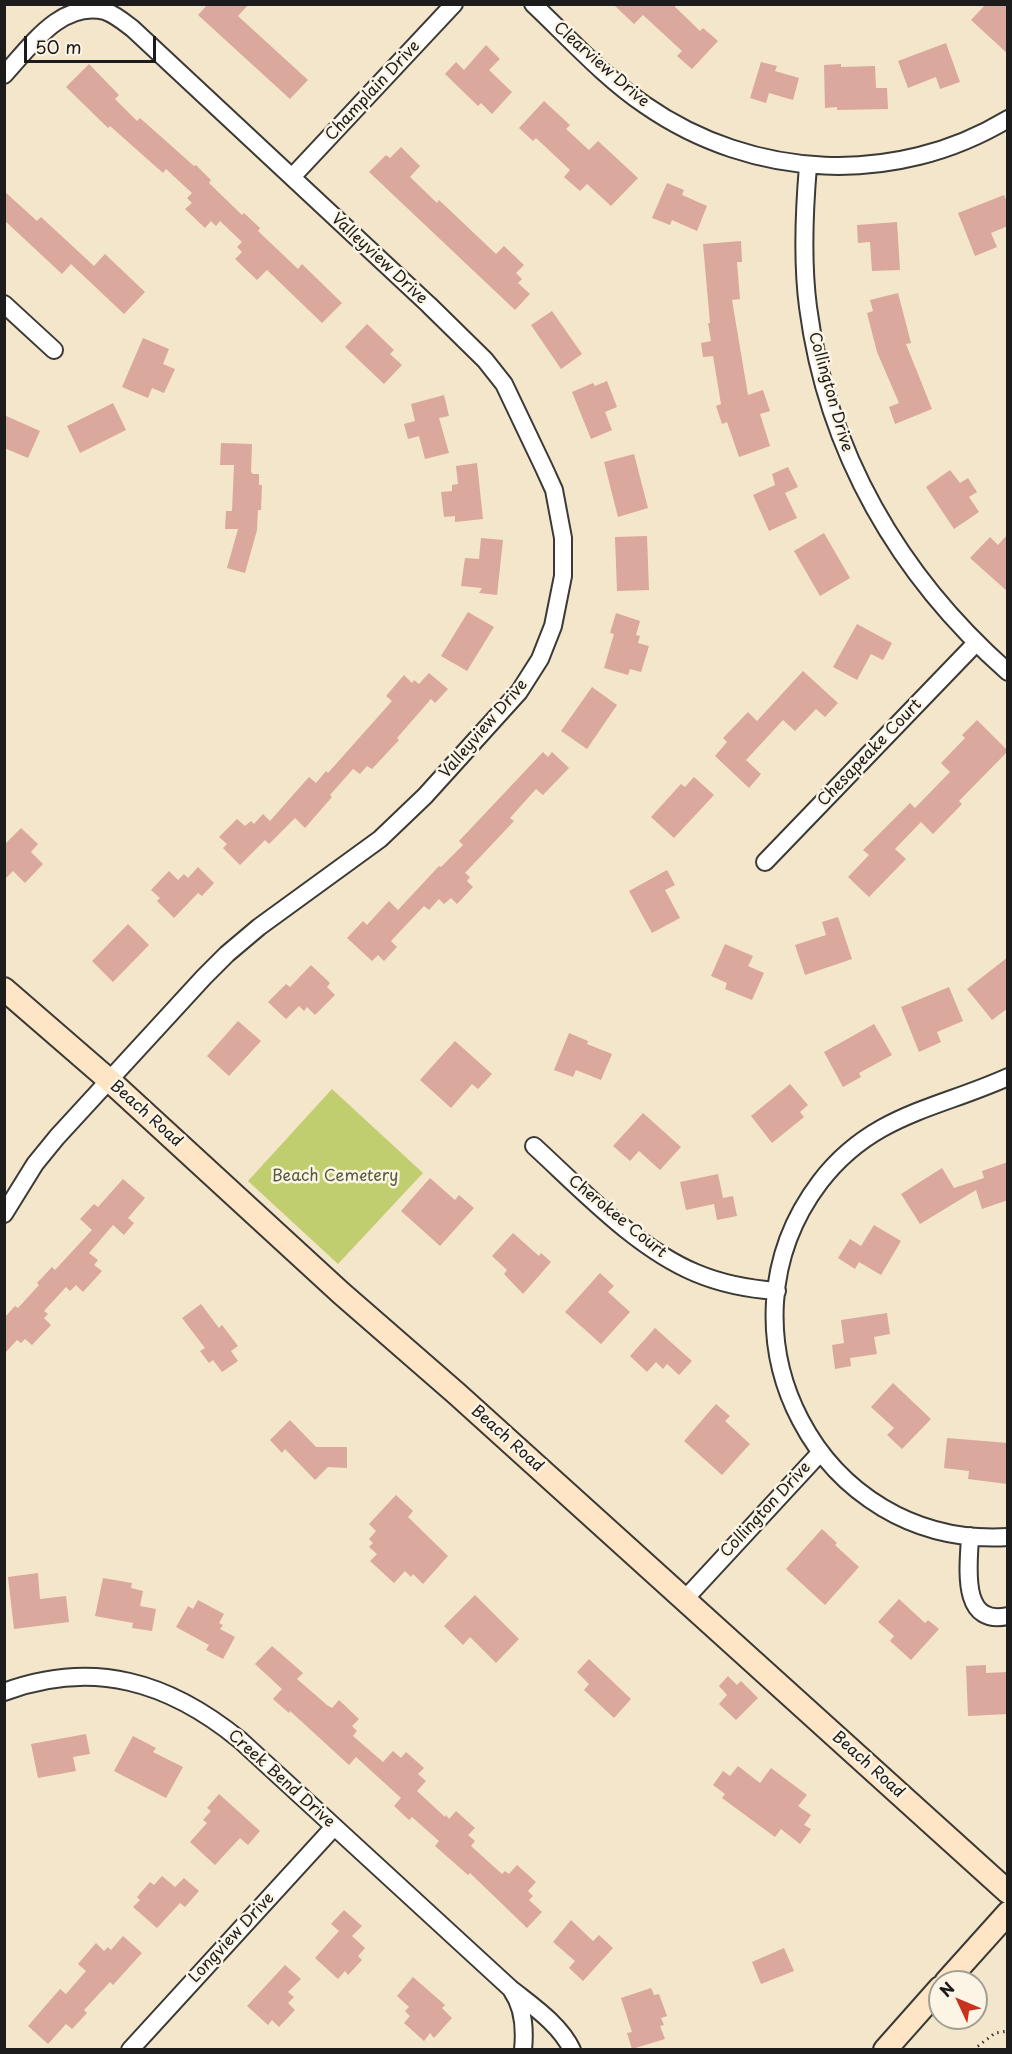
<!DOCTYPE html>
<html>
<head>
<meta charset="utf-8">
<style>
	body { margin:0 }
	#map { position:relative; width:1012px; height:2054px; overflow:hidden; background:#f4e6ca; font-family:"Playpen Sans",sans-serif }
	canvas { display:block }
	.frame { position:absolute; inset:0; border:6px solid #1c1c1c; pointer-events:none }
	.north { position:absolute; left:928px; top:1970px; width:60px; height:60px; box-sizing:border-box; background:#fcf5e5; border:2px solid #a29e95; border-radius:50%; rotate:314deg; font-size:16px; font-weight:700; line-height:24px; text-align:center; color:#1c1c1c }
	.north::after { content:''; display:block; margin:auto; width:21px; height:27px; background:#c8321e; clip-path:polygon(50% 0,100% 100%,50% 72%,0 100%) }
	.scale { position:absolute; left:24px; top:36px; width:132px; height:27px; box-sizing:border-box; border:3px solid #1c1c1c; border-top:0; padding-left:8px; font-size:18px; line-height:21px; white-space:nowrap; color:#1c1c1c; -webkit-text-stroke:4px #fcf5e5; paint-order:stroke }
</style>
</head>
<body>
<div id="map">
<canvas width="1012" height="2054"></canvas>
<div class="frame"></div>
<div class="north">N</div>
<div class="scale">50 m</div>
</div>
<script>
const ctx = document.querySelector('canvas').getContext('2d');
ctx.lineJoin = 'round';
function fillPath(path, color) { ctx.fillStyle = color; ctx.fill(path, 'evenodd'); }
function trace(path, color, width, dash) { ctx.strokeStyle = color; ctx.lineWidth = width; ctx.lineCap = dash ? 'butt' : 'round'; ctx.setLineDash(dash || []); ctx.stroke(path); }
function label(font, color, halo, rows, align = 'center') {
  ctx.font = font + ' "Playpen Sans",sans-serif'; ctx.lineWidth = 5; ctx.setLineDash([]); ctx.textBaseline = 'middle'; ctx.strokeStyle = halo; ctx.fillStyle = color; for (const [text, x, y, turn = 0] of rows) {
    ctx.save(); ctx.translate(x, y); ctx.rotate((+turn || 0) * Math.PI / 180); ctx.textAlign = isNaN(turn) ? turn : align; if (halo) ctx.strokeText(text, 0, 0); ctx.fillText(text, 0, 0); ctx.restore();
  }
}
fillPath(new Path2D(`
	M332,1089L423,1173L338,1264L248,1181Z`), '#c1ce70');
fillPath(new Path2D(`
	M208,4H249L238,16L308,80L290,99L198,15Z
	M613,4H672L700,31L703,28L718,41L692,69L677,56L682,51L643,15L634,24Z
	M986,4H1008V54L971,20Z
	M946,43L960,82L940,89L936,77L908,88L898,61Z
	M486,45L500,59L489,70L512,92L492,114L481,103L478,106L445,74L456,62L464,70Z
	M761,62L777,66L775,71L799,78L793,100L769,93L766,103L750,98Z
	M89,64L119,95L115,99L137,121L140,118L194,166L196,165L211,180L209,183L242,215L244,213L260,228L258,231L298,269L302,264L342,303L322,323L267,270L257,280L235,259L242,252L237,247L242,242L220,221L216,226L211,221L205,228L185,209L192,203L187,198L192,193L166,169L163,173L110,126L108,128L66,87Z
	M841,64V67L875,66L876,88H887L888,109L837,110V107L825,108L824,65Z
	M544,101L570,125L566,129L589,150L598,141L638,178L611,206L587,184L580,191L564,177L570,170L536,138L533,141L519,128Z
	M401,147L420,166L410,177L437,203L439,200L496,254L504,246L524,265L516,273L522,279L518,283L530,294L515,310L369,172L386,155L390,158Z
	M667,183L684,190L682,195L707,206L697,231L672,220L670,225L652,218Z
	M4,191L37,221L41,217L94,266L105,254L145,292L124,314L71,264L62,274L4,220Z
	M1004,195L1008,204V226L991,233L997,247L975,256L958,213Z
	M897,222L900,270L872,271L870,242L858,243L857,225Z
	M741,241L742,262H737L740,299L732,300L748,395L763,390L770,411L760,414L770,446L739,457L727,422L722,424L716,406L721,404L713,356L703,357L701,343L711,341L708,323H710L703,244Z
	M898,293L911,343L906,344L932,409L895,424L889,407L899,403L877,352L867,313L873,311L870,300Z
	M552,311L582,354L561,369L531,325Z
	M367,324L394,350L390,354L402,365L384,384L345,347Z
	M143,338L169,349L163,364L175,369L164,393L152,388L148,398L122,387Z
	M607,381L617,407L605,412L612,430L591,439L572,392L593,383L595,386Z
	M444,395L449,416L439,418L449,453L425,459L419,436L408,439L404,424L415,421L411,404Z
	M113,403L126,430L80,453L67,426Z
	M4,415L40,431L28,458L4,448Z
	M221,443L252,444L251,472L253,474H259V485H262L261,510H258L257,530L245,573L227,568L238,529H225L226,511H232L234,465H220Z
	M634,454L648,508L618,517L604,462Z
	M477,463L483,519L455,522V516L444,517L441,492L452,491V485L458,484L456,466Z
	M788,467L798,487L785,493L797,518L769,531L753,495L775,485L772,474Z
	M950,470L960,483L968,478L977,492L969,497L979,512L954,529L926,487Z
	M824,533L850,578L820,596L794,551Z
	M1008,534V592L970,558L990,537L998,545Z
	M647,536L649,590L617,591L615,537Z
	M481,538L503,540L497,595L479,593L482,588L461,586L465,558L479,559Z
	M468,612L494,627L467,671L441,656Z
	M616,613L640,621L636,635L640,636L638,643L649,646L641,672L630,669L628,675L604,668L614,634L610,633Z
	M857,624L892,643L883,660L871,654L857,680L833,667Z
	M803,671L838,703L825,717L816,709L795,731L783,720L746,760L761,774L749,788L715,756L727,742L723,738L748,712L757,721Z
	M429,673L448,689L435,703L431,699L397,738L399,740L372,769L367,766L360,774L353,769L330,795L332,797L305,828L295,818L269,844L265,840L240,865L223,848L227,844L219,837L237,819L245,826L251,821L254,824L263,814L270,821L309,777L316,783L326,771L328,773L392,701L386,696L404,675L412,683L414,680L419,684Z
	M592,687L617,705L587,749L561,731Z
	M977,720L1008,751L959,801L962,804L933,834L921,822L895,849L906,859L869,897L848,877L869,855L863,850L910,803L915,808L950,772L941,763L965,738L962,735Z
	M543,752L548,757L552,752L569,768L543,795L536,789L510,818L514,821L465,873L470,877L467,881L473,887L457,904L451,898L444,904L439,899L429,910L424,906L391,941L397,947L384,961L378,955L372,961L347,938L363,921L367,925L389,901L398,910L439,866L441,867L463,845L459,841Z
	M694,777L714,795L674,838L651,817L681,784L685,787Z
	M21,828L38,844L31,852L43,864L25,883L13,871L4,880V845Z
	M198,867L214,883L202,896L198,893L174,918L157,901L160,898L151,890L169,871L178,880L184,874L188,878Z
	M667,870L675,885L665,890L680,918L652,933L629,891Z
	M838,917L852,959L805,975L795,945L826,935L822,922Z
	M128,924L149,945L113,982L92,961Z
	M725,944L753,956L748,966L764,973L752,1000L725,989L727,983L711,976Z
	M1008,957V1008L992,1020L967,989Z
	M311,965L330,983L327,987L335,995L315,1015L307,1007L304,1011L299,1006L286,1019L268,1002L286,984L290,987Z
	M949,987L963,1021L937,1032L941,1042L919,1052L901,1007Z
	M238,1021L261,1041L229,1076L207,1056Z
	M874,1024L892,1055L859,1073L861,1077L843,1087L824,1052Z
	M569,1033L588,1041L587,1044L612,1054L601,1080L576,1070L573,1077L554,1070Z
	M455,1041L492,1074L478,1089L472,1084L451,1108L420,1080Z
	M790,1084L808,1105L800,1112L804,1117L772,1143L751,1116Z
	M643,1113L681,1147L660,1170L639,1151L630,1161L613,1146Z
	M1008,1162V1200L982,1209L976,1190L920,1224L901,1194L942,1168L954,1188L984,1178L982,1171Z
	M718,1174L723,1198L733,1196L737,1216L717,1220L714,1204L686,1210L680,1182Z
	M430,1178L455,1200L459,1195L474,1208L440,1246L401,1211Z
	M123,1179L145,1198L128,1218L134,1223L124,1235L113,1225L89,1253L98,1260L94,1265L102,1271L83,1292L76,1285L70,1291L66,1287L44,1311L48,1314L44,1318L51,1325L32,1345L25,1339L21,1343L17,1340L4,1354V1318L15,1306L18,1308L39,1285L37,1283L52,1267L55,1270L92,1230L80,1219L94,1204L98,1207Z
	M874,1225L901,1241L881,1275L859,1262L855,1269L838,1258L850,1239L861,1246Z
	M513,1233L539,1256L541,1253L551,1262L523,1294L504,1274L507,1270L492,1256Z
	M600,1273L614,1286L608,1292L630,1312L601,1344L565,1312Z
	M201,1304L219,1328L222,1325L238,1346L231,1351L238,1361L222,1372L213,1360L209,1363L200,1351L205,1348L182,1318Z
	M887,1313L890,1334L874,1337L877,1354L850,1358L851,1366L835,1369L832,1345L844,1343L841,1320Z
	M655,1328L692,1361L679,1375L667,1364L663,1369L656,1362L647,1372L630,1356Z
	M893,1383L931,1419L902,1449L887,1435L894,1428L871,1407Z
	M716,1404L730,1416L725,1421L750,1444L722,1475L684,1441Z
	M290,1420L316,1447H347V1468L328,1467L315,1480L285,1449L282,1453L270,1440Z
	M947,1438L1008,1443L1007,1484L968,1479L969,1471L944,1468Z
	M396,1495L413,1511L408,1517L448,1556L423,1584L413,1574L411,1577L405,1571L394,1583L370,1561L377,1554L369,1547L373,1543L369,1539L376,1531L369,1524Z
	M822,1529L837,1543L835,1545L859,1567L825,1605L786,1569Z
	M38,1573L40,1599L66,1596L69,1622L14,1629L8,1577Z
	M103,1578L132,1583L131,1588L143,1591L140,1606L156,1609L152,1631L132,1628L133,1623L95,1616Z
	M475,1595L519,1639L496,1663L470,1637L463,1645L444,1626Z
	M899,1599L925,1623L928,1620L939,1629L911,1660L890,1641L894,1636L878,1622Z
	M198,1600L224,1614L219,1623L223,1625L220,1629L235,1637L223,1659L206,1650L209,1645L176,1627L188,1606L193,1609Z
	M272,1646L303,1673L297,1679L327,1705L332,1708L339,1700L359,1719L352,1726L357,1731L353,1736L383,1762L393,1751L401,1758L406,1752L424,1768L418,1774L426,1781L417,1791L445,1817L446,1815L449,1819L456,1811L475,1828L468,1835L475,1841L471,1846L502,1874L505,1871L509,1874L517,1865L536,1882L528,1891L533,1896L529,1900L542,1912L527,1928L470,1873L468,1875L435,1846L439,1841L412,1817L409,1820L394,1806L401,1798L356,1757L349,1765L290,1711L289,1713L273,1699L282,1689L255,1664Z
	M589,1659L631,1699L614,1718L584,1690L589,1684L577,1672Z
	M986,1665V1673L1008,1672V1714L968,1716L966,1666Z
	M728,1676L737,1685L741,1681L758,1698L736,1720L719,1704L727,1695L719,1686Z
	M86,1734L90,1754L73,1757L76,1771L38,1778L31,1744Z
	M133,1736L156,1748L153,1752L183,1767L166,1798L114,1771Z
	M738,1766L760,1783L771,1768L807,1795L798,1806L811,1815L804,1825L811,1829L800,1844L781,1829L775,1837L722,1798L725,1794L713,1785L723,1771L730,1776Z
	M219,1794L260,1831L248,1845L240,1838L215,1865L190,1842L207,1823L203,1820L211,1811L207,1808Z
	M162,1876L175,1887L184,1878L199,1891L185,1907L180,1903L157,1928L133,1907L140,1900L137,1897L150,1882L154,1885Z
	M344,1910L362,1926L352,1936L365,1948L358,1956L362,1960L348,1975L345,1971L338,1979L315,1958L339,1931L331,1924Z
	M571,1920L593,1941L599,1935L613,1948L583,1981L569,1968L575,1961L553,1942Z
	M123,1936L142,1953L113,1985L110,1982L84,2010L87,2013L72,2029L66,2024L48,2044L28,2026L60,1989L66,1994L86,1971L78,1964L96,1943L104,1951L108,1947L111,1950Z
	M784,1948L794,1971L761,1984L752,1962Z
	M285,1965L301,1979L288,1992L294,1997L288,2003L295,2010L279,2027L272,2020L268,2025L247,2006Z
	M413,1977L445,2005L442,2008L452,2018L434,2038L430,2033L424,2041L404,2023L410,2016L405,2011L409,2007L397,1996Z
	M651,1988L654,1995L659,1994L667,2016L661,2018L664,2025L660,2026L665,2039L632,2049L627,2033L632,2032L621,1998Z`), '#daa89d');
const street = new Path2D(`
	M533,4C570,39 604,77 645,105C753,180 895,187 1008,119
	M4,75C30,47 61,0 105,11C116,15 124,22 133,29L429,305L485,360L504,384L544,468L554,490L563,538V576L553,626L540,659L519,692L425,796L380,839L259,927L227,954L204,977L57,1137L35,1164L4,1214
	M808,166C804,213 802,261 808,307C827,452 899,576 1008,672
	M292,177L454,4
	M4,304L54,350
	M765,862L976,643
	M1008,1077C937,1109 872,1114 820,1182C707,1331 818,1549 1008,1537
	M534,1146C582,1190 636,1248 696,1273C722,1284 749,1289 777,1291
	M970,1536C969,1564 959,1627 1008,1616
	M685,1599L820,1453
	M4,1692C94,1659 169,1682 240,1740L510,1988C531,2005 560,2024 572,2050
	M512,1991C524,2008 525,2030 523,2050
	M130,2050L334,1827`);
const secondary = new Path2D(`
	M4,989L109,1080L341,1293L457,1394L1008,1892
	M946,1982L1008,1913
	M885,2050L940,1988`);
trace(street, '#3c3a36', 20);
trace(secondary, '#3c3a36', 26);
trace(new Path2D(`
	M973,2050L995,2033L1008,2031`), '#3c3a36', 3, [1.5, 4.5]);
trace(street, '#fff', 16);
trace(secondary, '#fde5c5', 22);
label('16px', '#1c1c1c', '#fcf5e5', [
	["Clearview Drive",601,65,41],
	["Champlain Drive",373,91,-47],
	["Valleyview Drive",379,259,43],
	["Collington Drive",830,392,74],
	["Valleyview Drive",484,729,-49],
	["Chesapeake Court",870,753,-46],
	["Beach Road",146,1114,42],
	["Cherokee Court",617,1217,39],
	["Beach Road",507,1439,42],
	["Collington Drive",766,1510,-47],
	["Beach Road",868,1765,42],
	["Creek Bend Drive",281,1779,42],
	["Longview Drive",232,1938,-47]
]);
label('16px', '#565a39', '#fcf5e5', [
	["Beach Cemetery",335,1177]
]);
</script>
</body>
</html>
